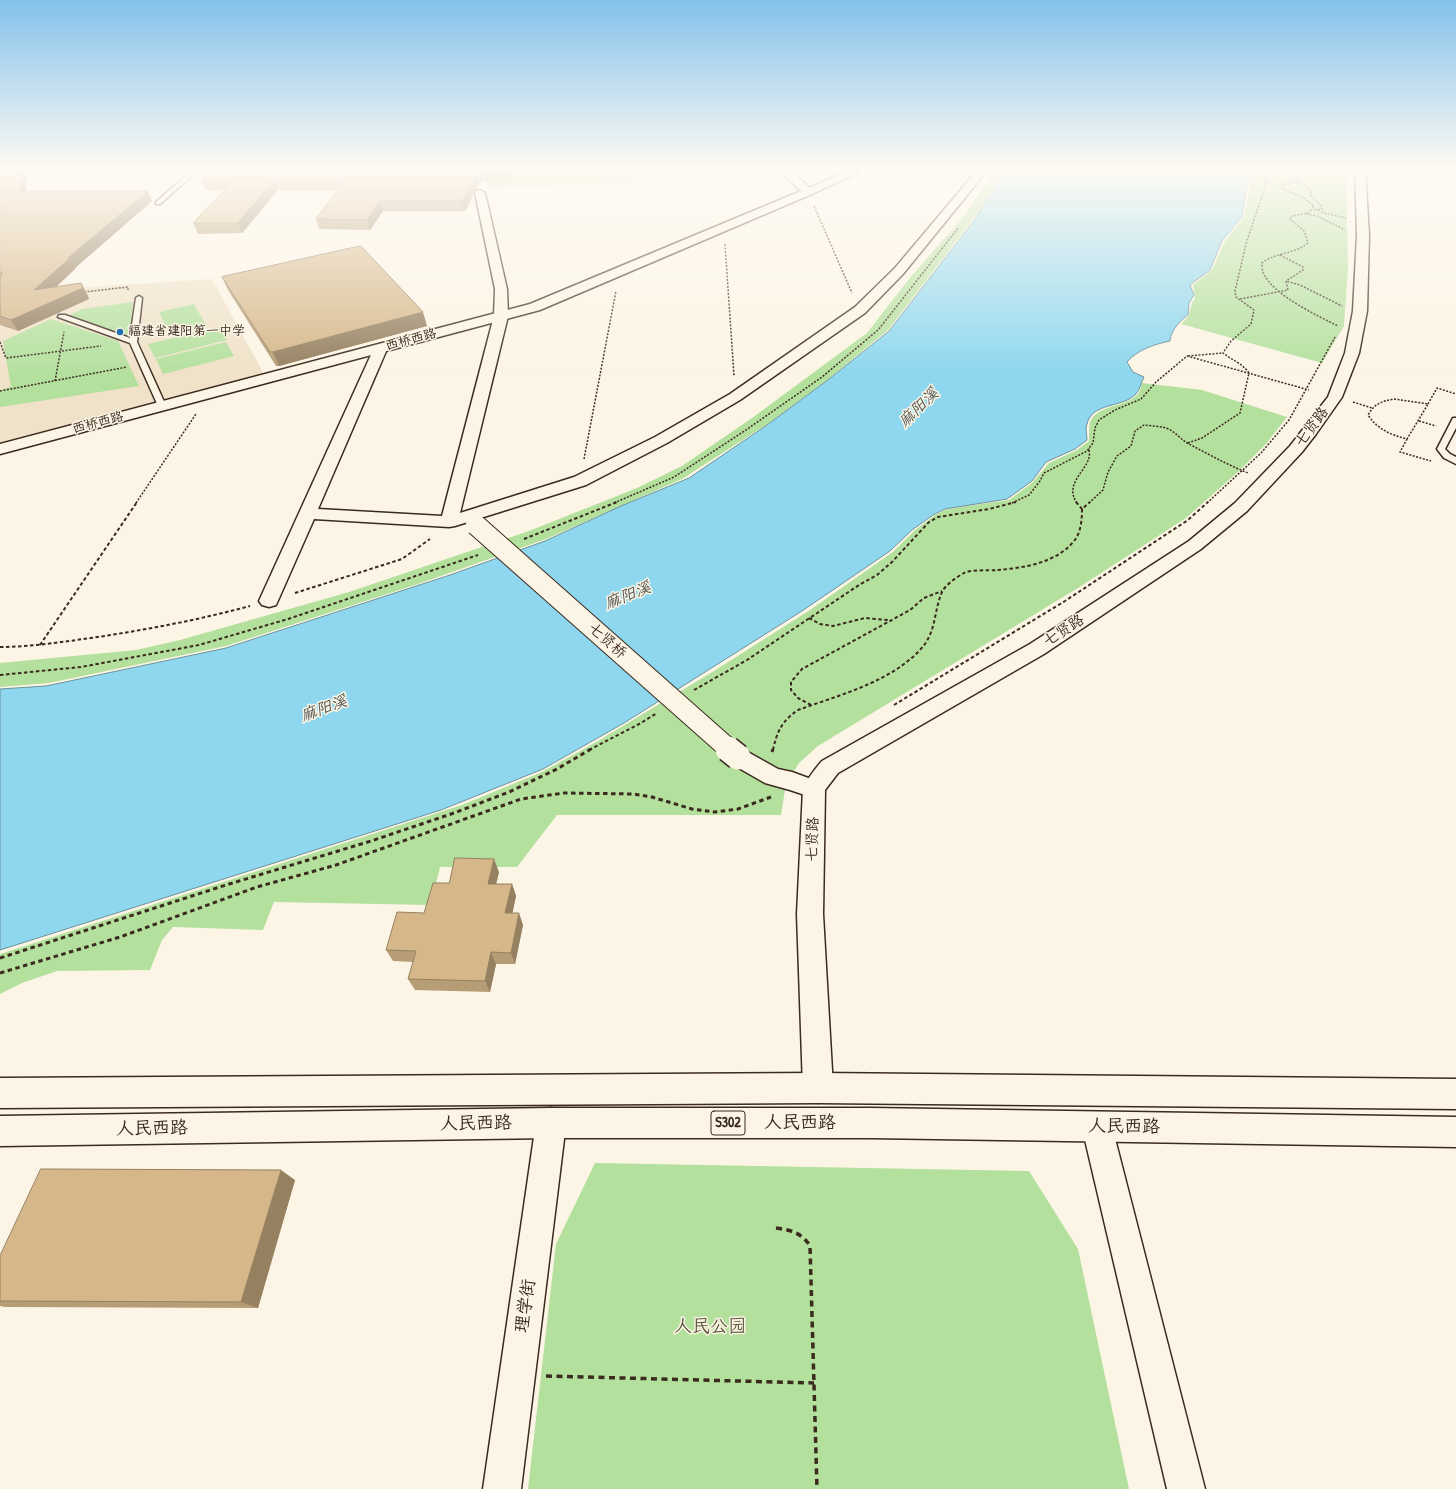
<!DOCTYPE html>
<html>
<head>
<meta charset="utf-8">
<style>
	body { margin:0 }
	canvas { display:block; background:#fcf5e5 }
</style>
</head>
<body>
<canvas width="1456" height="1489"></canvas>
<script>
const ctx = document.querySelector('canvas').getContext('2d');
ctx.lineJoin = 'round';
function fillPath(path, color) { ctx.fillStyle = color; ctx.fill(path, 'evenodd'); }
function trace(path, color, width, dash) { ctx.strokeStyle = color; ctx.lineWidth = width; ctx.lineCap = dash ? 'butt' : 'round'; ctx.setLineDash(dash || []); ctx.stroke(path); }
function label(font, color, halo, rows, align = 'center') {
  ctx.font = font + ' "Patrick Hand","LXGW WenKai TC",sans-serif'; ctx.lineWidth = 3; ctx.setLineDash([]); ctx.textBaseline = 'middle'; ctx.strokeStyle = halo; ctx.fillStyle = color; for (const [text, x, y, turn = 0] of rows) {
    ctx.save(); ctx.translate(x, y); ctx.rotate((+turn || 0) * Math.PI / 180); ctx.textAlign = isNaN(turn) ? turn : align; if (halo) ctx.strokeText(text, 0, 0); ctx.fillText(text, 0, 0); ctx.restore();
  }
}
fillPath(new Path2D(`
	M212,279L264,374L0,443V290L75,288Z`), '#f0e2c9');
fillPath(new Path2D(`
	M481,167H682V168L644,175L628,183L489,187L478,170Z
	M997,167H1009L970,223L888,330L828,379L769,423L682,479L546,539L421,583L226,646L49,683L0,687V663L136,650L180,640L349,592L529,531L637,488L682,466L752,418L867,333L909,279L964,216Z
	M1239,167H1346L1348,268L1344,326L1322,363L1181,324L1188,317L1192,303L1195,298L1193,285L1212,270L1225,241L1244,217L1251,181L1241,172Z
	M133,302L129,337L70,315L82,309Z
	M194,304L207,327L170,335L159,312Z
	M51,319L118,341L139,386L0,407V390L11,387L3,341Z
	M219,327L227,340L155,358L148,344Z
	M226,342L234,356L163,374L156,359Z
	M1142,383L1202,390L1287,417L1266,444L1238,472L1186,518L1078,588L818,746L799,763L786,784L781,815H557L517,867H440L431,905L274,902L263,930L173,927L162,940L150,970L57,971L22,983L0,994V954L462,805L542,772L598,741L714,671L810,610L893,552L914,531L935,515L945,510L961,507L1009,500L1032,483L1049,463L1077,450L1089,441C1089,436 1089,427 1090,422C1098,404 1125,408 1138,394C1140,392 1141,387 1142,383Z
	M595,1163L1029,1171L1078,1249L1129,1489H528L556,1244Z`), '#b4e09e');
const water = new Path2D(`
	M1014,167H1236L1238,172L1249,181L1245,196L1242,217L1222,241L1210,270L1190,285L1194,295L1189,303L1188,315C1180,321 1171,330 1170,341C1155,344 1137,350 1127,362L1133,372L1144,377C1141,382 1140,390 1136,394C1123,408 1092,402 1087,424C1085,429 1087,435 1087,440L1075,449L1046,462L1032,481L1007,499L945,509L933,515L912,530L890,551L802,611L624,723L543,769L441,810L0,950V689L46,686L226,648L450,575L545,541L621,506L689,478L767,425L829,379L889,331L972,223L1004,175L1031,174Z`);
fillPath(water, '#8ed7ef');
trace(water, '#6d929b', 1);
const service = new Path2D(`
	M196,167H202L160,204H156V202Z
	M139,296L142,298L137,342L166,406L162,408L158,406L130,343L58,317L59,315H65L130,338L136,298Z
	M1453,418H1456V428L1445,449L1450,454L1456,457V464L1444,458L1437,449Z`);
const minor = new Path2D(`
	M470,167H480L479,171L481,179L480,181H472C469,177 469,172 470,167Z
	M980,167H990L903,274L865,313L740,400L667,443L586,485L455,526L449,527L314,519L276,605L269,607L262,605L259,601L375,346L380,345L385,346L387,349L318,509L442,516L494,316L495,289L475,193L476,191L480,190L485,193L507,289L508,316L460,513L574,477L655,437L730,394L855,307L895,268Z
	M852,169L857,172L856,174L812,194H804L803,192L804,190Z
	M738,748L746,751L778,769L792,772L822,783L825,789L822,795L814,798L790,790L765,783L730,763L727,757L730,751Z`);
const tertiary = new Path2D(`
	M1355,167H1365L1369,235L1367,311L1359,353L1342,397L1316,434L1302,452L1247,511L1201,549L1044,654L838,773L825,790L823,914L833,1088L828,1098L818,1103L808,1098L803,1088L797,914L803,789C808,778 814,770 822,761L1030,644L1189,541L1235,503L1290,446L1328,397L1345,353L1353,311L1357,235Z
	M551,1108L562,1112L566,1123L521,1489H483L536,1123L540,1112Z
	M1097,1112L1108,1116L1112,1127L1205,1489H1167L1082,1127L1086,1116Z`);
const secondary = new Path2D(`
	M776,167H787L812,190L813,192L812,194L540,310L0,454V444L530,304L801,191Z`);
const trunk = new Path2D(`
	M818,1073L1456,1079V1109L818,1103L0,1108V1078Z
	M551,1108H871L1456,1117V1147L871,1138H551L0,1146V1116Z`);
trace(service, '#3b2a1e', 3);
trace(minor, '#3b2a1e', 3);
trace(tertiary, '#3b2a1e', 3);
trace(secondary, '#3b2a1e', 3);
trace(trunk, '#3b2a1e', 3);
trace(new Path2D(`
	M1286,167L1299,179L1297,182L1282,185L1283,189L1304,198L1314,206L1308,213L1292,216L1290,219L1304,231L1308,243C1295,254 1276,252 1262,263C1262,266 1262,270 1263,272C1271,294 1318,316 1338,326
	M1000,169L1019,172
	M1289,170L1322,169L1344,172
	M1299,179L1311,192L1310,195L1320,204L1322,209L1313,210
	M814,206L852,293
	M1318,210L1324,213L1346,218
	M1306,214L1317,216L1345,230
	M725,244L734,376
	M1280,255L1303,267V270L1286,281
	M84,292L128,287V290
	M1240,299L1288,290L1286,281L1300,285L1342,306
	M0,342L6,358L101,346
	M1188,356L1223,353
	M55,381L64,332
	M0,391L127,367
	M1394,399L1428,404L1407,439C1391,435 1377,429 1368,415C1374,404 1382,401 1394,399Z
	M1353,402L1372,408
	M1428,404L1437,388L1456,394
	M1419,421L1436,426
	M1407,439L1400,452L1431,461
	M1188,443L1202,438L1240,413L1249,373C1243,364 1232,360 1223,353L1231,341L1251,324L1254,310L1236,297L1235,291L1246,244L1264,190L1269,167
	M584,459L616,291
	M136,503L196,414
	M614,503L674,477L743,432L822,377L878,330L959,227
	M1012,503L1029,495L1040,481L1044,473L1087,451L1093,443L1095,428L1099,420L1115,410L1141,399L1156,382L1187,356L1309,390
	M1077,503C1064,485 1085,472 1089,458C1090,455 1089,451 1089,448
	M1089,503L1103,490L1108,472L1117,456L1131,446L1135,431L1144,425C1151,426 1159,426 1166,428C1175,431 1181,440 1189,444C1208,454 1228,465 1248,473
	M1207,503L1261,453L1289,420L1335,337`), '#3b2a1e', 1.5, [2, 1.5]);
trace(new Path2D(`
	M1076,502L1082,509
	M524,539L617,502
	M295,593L402,559L430,539
	M809,618L820,624L833,626L865,618L888,620
	M40,645L137,502
	M0,647C31,647 61,642 91,638C145,630 198,620 250,606
	M0,675L81,667L199,645L288,619L478,555
	M694,690L747,660L859,585L877,575L892,562L929,522L938,517L989,509L1016,502
	M811,705L798,698L791,690V682L802,669L910,610L924,598L942,591
	M894,705L1065,601L1188,520L1208,502
	M589,750L641,723L657,713
	M773,750C777,731 782,721 798,710C839,695 888,683 919,651C937,633 933,613 942,592C945,585 957,577 964,573C973,569 988,571 997,570C1024,568 1056,563 1074,541C1081,533 1082,519 1082,509L1090,502`), '#3b2a1e', 2, [3.5, 2.5]);
trace(new Path2D(`
	M772,752L773,749
	M0,958L226,885L371,841L454,813L509,792L557,769L591,749
	M0,973L120,937L257,887L336,865L521,799L564,793L634,794L652,797L692,809L715,812L738,809L771,797`), '#3b2a1e', 3, [4.5, 3.5]);
trace(new Path2D(`
	M776,1228C791,1230 802,1233 810,1246L817,1489
	M546,1376L814,1383`), '#3b2a1e', 3.5, [6, 4.5]);
fillPath(service, '#fcf5e5');
fillPath(minor, '#fcf5e5');
fillPath(tertiary, '#fcf5e5');
fillPath(secondary, '#fcf5e5');
fillPath(trunk, '#fcf5e5');
const minorBridgeFar1 = new Path2D(`
	M476,525L730,750`);
const minorBridge = new Path2D(`
	M728,749L738,757`);
trace(minorBridgeFar1, '#3b2a1e', 22, []);
trace(minorBridge, '#3b2a1e', 28, []);
trace(minorBridgeFar1, '#fcf5e5', 20);
trace(minorBridge, '#fcf5e5', 25);
fillPath(new Path2D(`
	M0,167L26,176V191L152,201L75,268V269L56,287L87,294L89,299L18,331L0,325Z
	M215,167H469L468,171L470,173H478L480,182L465,211H383L370,230L319,229L316,219L338,190H278L242,233L198,234L193,223L225,190H205L201,180Z
	M480,167H515L511,180L482,181Z
	M222,277L427,326L279,366H276L228,290Z
	M499,872L496,884H512L516,896L512,913L523,925L515,964H496L490,992L415,990L408,979L413,962L393,961L386,950L424,913L449,883Z
	M295,1180L258,1308L5,1307L0,1306V1256Z`), '#b79d76');
fillPath(new Path2D(`
	M21,167L26,176V201L20,191Z
	M511,167H515L511,180L509,171Z
	M478,173L480,182L465,211L462,201Z
	M274,180L278,190L242,233L238,223Z
	M148,191L152,201L75,268V269L41,301L34,290L68,258Z
	M380,201L383,211L370,230L367,220Z
	M81,283L87,294L89,299L18,331L11,320Z
	M423,312L427,326L279,366L273,352Z
	M494,859L499,872L493,896L488,884Z
	M512,884L516,896L510,925L505,913Z
	M519,913L523,925L515,964L511,953Z
	M491,952L496,964L490,992L485,981Z
	M281,1170L295,1180L258,1308L241,1302Z`), '#958060');
const building = new Path2D(`
	M0,167H21L20,191H148L68,258H70L34,290L81,283L83,288L11,320L0,316V279L2,272H0Z
	M215,167H467L468,171L470,173H478L462,201H380L367,220L316,219L345,181L274,180L238,223H193L234,180H201Z
	M480,167H511L509,171H480Z
	M361,246L423,312L273,352H270L222,277Z
	M455,858L494,859L488,884H512L505,913H519L511,953L491,952L485,981L408,979L416,951L386,950L397,912L424,913L433,883H449Z
	M41,1169L281,1170L241,1302L0,1301V1256Z`);
fillPath(building, '#d5b789');
trace(building, '#958060', 1);
const sky = ctx.createLinearGradient(0, 0, 0, 375);
sky.addColorStop(0, '#84c2eb');
sky.addColorStop(0.45, '#fefaf3');
sky.addColorStop(1, '#fefaf300');
ctx.fillStyle = sky;
ctx.fillRect(0, 0, 1456, 375);
for (const [x, y, r, color] of [
	[120,332,4,"#1f6fb2"]
]) { const dot = new Path2D(); dot.arc(x, y, r, 0, 2 * Math.PI); ctx.fillStyle = color; ctx.fill(dot); trace(dot, '#fcf5e5', 1.5); }
label('13px', '#3b2a1e', '#fcf5e5', [
	["福建省建阳第一中学",128,332]
], 'left');
label('13px', '#3b2a1e', '#fcf5e5', [
	["西桥西路",411,340,-15],
	["西桥西路",98,423,-15]
]);
for (const [x, y, w] of [
	[728,1123,34]
]) { const box = new Path2D(); box.roundRect(x - w / 2, y - 12, w, 24, 3); ctx.fillStyle = '#fcf5e5'; ctx.fill(box); trace(box, '#3b2a1e', 1); }
label('bold 14px', '#3b2a1e', null, [
	["S302",728,1123]
]);
label('15px', '#3b2a1e', '#fcf5e5', [
	["七贤路",1312,427,-53],
	["七贤路",1064,631,-33],
	["七贤桥",607,641,41],
	["七贤路",813,839,-88]
]);
label('italic 16px', '#505552', '#fcf5e5', [
	["麻阳溪",919,408,-44],
	["麻阳溪",628,596,-22],
	["麻阳溪",324,709,-20]
]);
label('18px', '#3b2a1e', '#fcf5e5', [
	["人民西路",800,1123],
	["人民西路",476,1124,-1],
	["人民西路",1124,1127,1],
	["人民西路",152,1129,-1],
	["理学街",526,1306,-82]
]);
label('18px', '#59583e', '#fcf5e5', [
	["人民公园",710,1327]
]);
</script>
</body>
</html>
